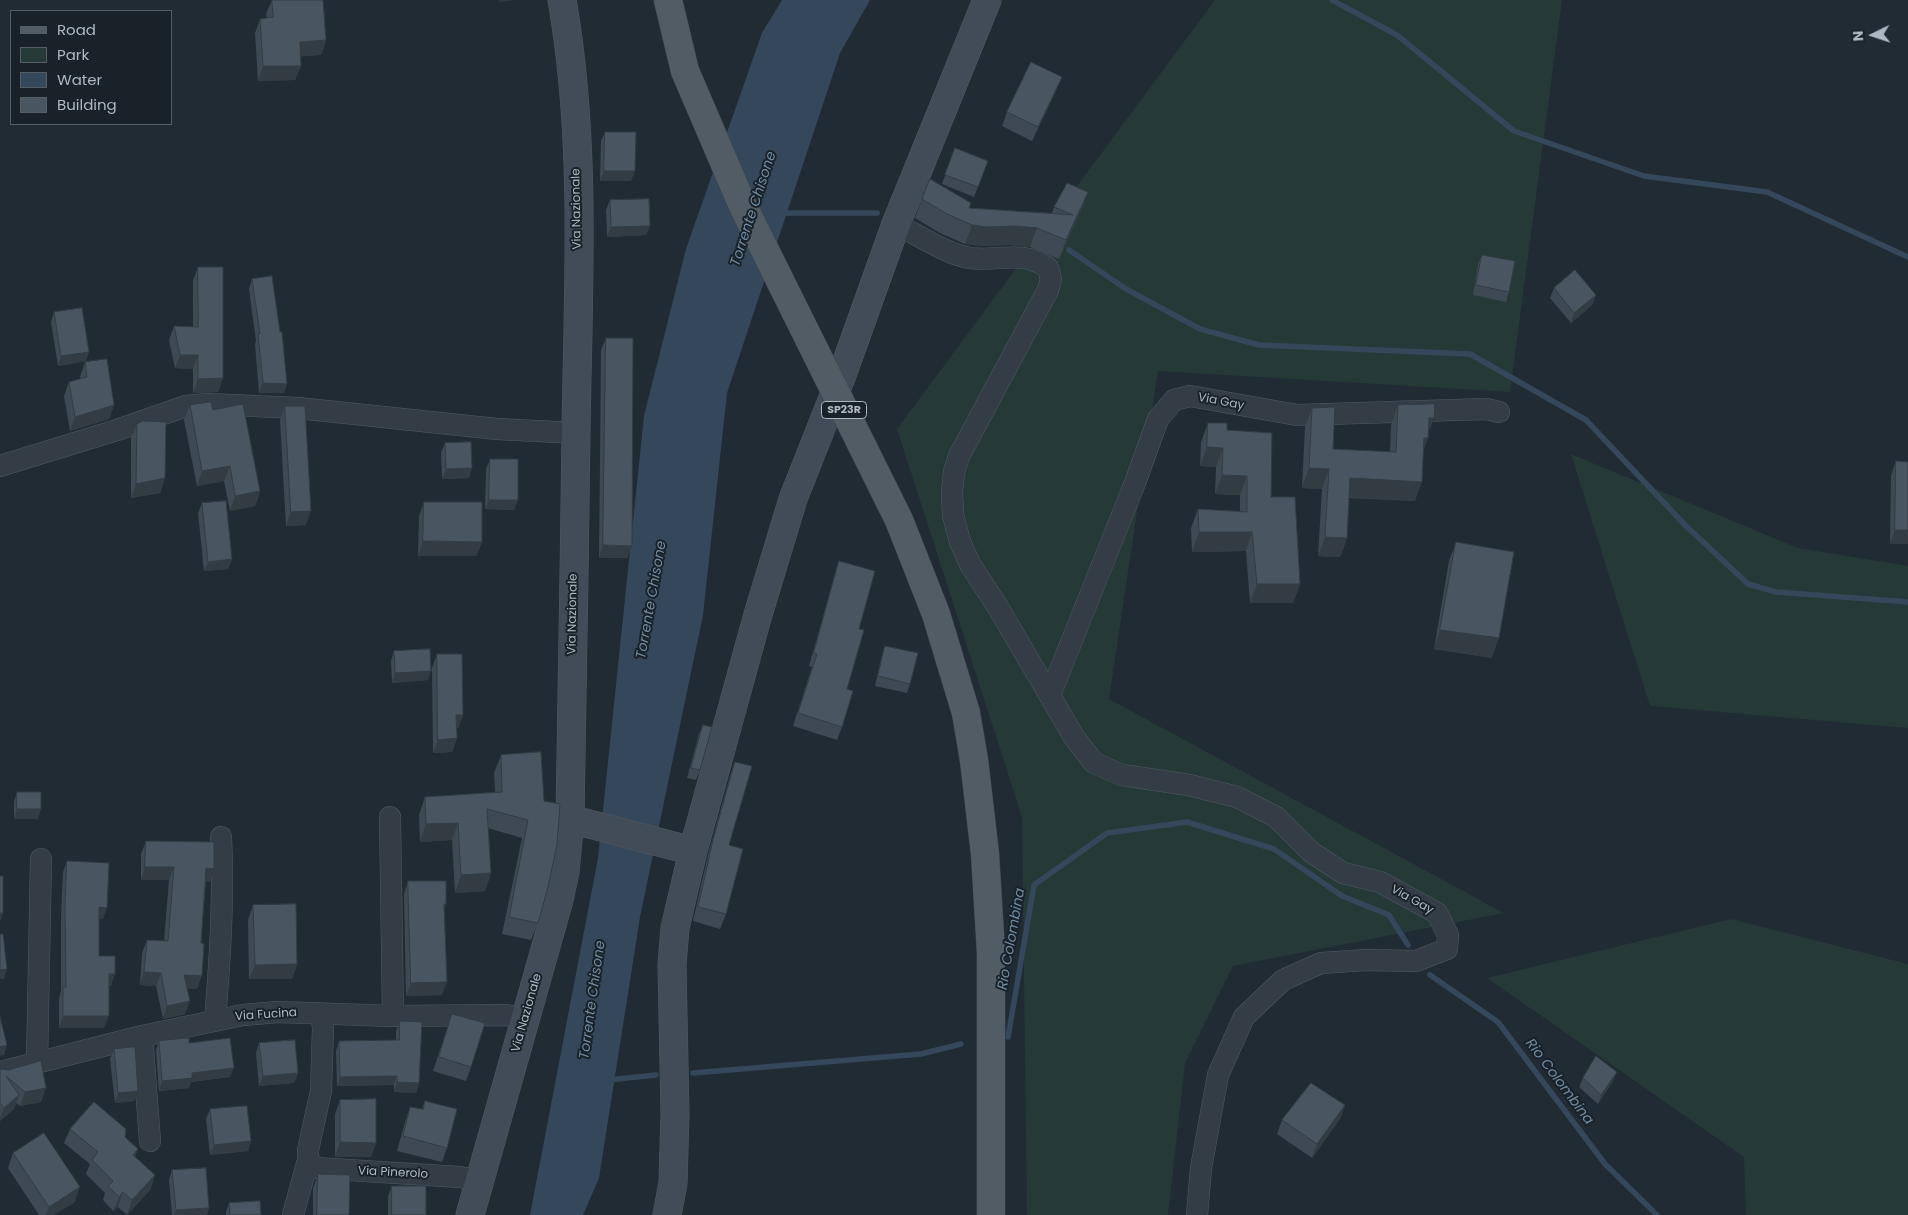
<!DOCTYPE html>
<html>
<head>
<meta charset="utf-8">
<style>
	body { margin:0 }
	#map { position:relative; width:1908px; height:1215px; overflow:hidden; background:#212b34; font-family:Poppins,sans-serif }
	canvas { display:block }
	.legend { position:absolute; left:10px; top:10px; width:162px; height:115px; box-sizing:border-box; background:#192229; border:1px solid #555e66; margin:0; padding:6px 9px; list-style:none; font-size:15px; color:#aeb7c2 }
	.legend li { display:flex; align-items:center; gap:10px; height:25px }
	.legend b { width:25px; border:1px solid #555e66 }
	.north { position:absolute; left:1848px; top:10px; width:50px; height:50px; -webkit-text-stroke:4px #192229; paint-order:stroke; rotate:266deg; font-size:14px; font-weight:700; line-height:20px; text-align:center; color:#aeb7c2 }
	.north::after { content:''; display:block; margin:auto; width:18px; height:22px; background:#aeb7c2; clip-path:polygon(50% 0,100% 100%,50% 72%,0 100%) }
</style>
</head>
<body>
<div id="map">
<canvas width="1908" height="1215"></canvas>
<ul class="legend">
<li><b style="height:6px;background:#525c65"></b>Road</li>
<li><b style="height:14px;background:#253937"></b>Park</li>
<li><b style="height:14px;background:#35485b"></b>Water</li>
<li><b style="height:14px;background:#495560"></b>Building</li>
</ul>
<div class="north">N</div>
</div>
<script>
const ctx = document.querySelector('canvas').getContext('2d');
ctx.lineJoin = 'round';
function fillPath(path, color) { ctx.fillStyle = color; ctx.fill(path, 'evenodd'); }
function trace(path, color, width, dash) { ctx.strokeStyle = color; ctx.lineWidth = width; ctx.lineCap = dash ? 'butt' : 'round'; ctx.setLineDash(dash || []); ctx.stroke(path); }
function label(font, color, halo, rows, align = 'center') {
  ctx.font = font + ' Poppins,sans-serif'; ctx.lineWidth = 4; ctx.setLineDash([]); ctx.textBaseline = 'middle'; ctx.strokeStyle = halo; ctx.fillStyle = color; for (const [text, x, y, turn = 0] of rows) {
    ctx.save(); ctx.translate(x, y); ctx.rotate((+turn || 0) * Math.PI / 180); ctx.textAlign = isNaN(turn) ? turn : align; if (halo) ctx.strokeText(text, 0, 0); ctx.fillText(text, 0, 0); ctx.restore();
  }
}
fillPath(new Path2D(`
	M1215,0H1562L1510,392L1158,371L1109,699L1504,913L1233,966L1185,1063L1168,1215H1027L1022,817L897,429Z
	M1571,454L1798,548L1908,566V728L1650,706Z
	M1731,919L1908,964V1215H1746L1744,1157L1487,978Z`), '#253937');
fillPath(new Path2D(`
	M782,0H870L840,53L727,393L703,615L640,917L599,1178L583,1215H530L598,858L644,416L686,249L762,33Z`), '#35485b');
trace(new Path2D(`
	M1332,0L1397,35L1514,131L1644,176L1767,192L1908,257
	M780,213H877
	M1069,250L1126,289L1200,329L1259,345L1470,354L1586,420L1685,525L1748,584L1776,592L1908,602
	M1430,975L1498,1022L1605,1164L1657,1215
	M1008,1037L1034,885L1107,833L1187,822L1274,849L1342,896L1389,915L1408,945
	M693,1073L921,1054L961,1044
	M608,1080L656,1075`), '#35485b', 5.5);
const street = new Path2D(`
	M896,224C916,234 948,255 970,258C999,262 1021,249 1048,268L1051,279L1048,290L959,456L954,472L952,492L953,515L960,542L970,564L999,609L1074,737L1094,763L1122,775L1189,785L1237,797L1276,817L1311,852L1343,873L1380,882L1437,913L1448,935L1447,949L1416,961L1366,960L1321,963L1283,980L1244,1017L1218,1075L1201,1168L1197,1215
	M0,466L117,430L186,406L208,404L298,408L497,429L576,433
	M1050,695L1135,483L1158,419L1174,400L1190,396L1297,415L1486,409L1499,412
	M390,817L393,1016
	M215,1020C220,959 224,899 221,837
	M142,1036L150,1141
	M37,1062L41,859
	M0,1072L142,1036L243,1015L278,1012L393,1016L506,1015L525,1019
	M308,1160L316,1168L460,1177L480,1181
	M293,1215L308,1160V1150L321,1091L323,1028L322,1019L318,1013`);
const secondary = new Path2D(`
	M570,819L693,851
	M470,1215L559,900L565,872L570,819C573,690 574,561 576,432C578,288 587,142 562,0
	M667,1215L673,1183L675,1114L672,965L675,928L693,851L757,618L793,499L842,375L896,224L987,0`);
const primary = new Path2D(`
	M668,0L685,71
	M974,760L985,854L991,953V1215`);
trace(street, '#515a63', 22);
trace(secondary, '#515a63', 29);
trace(primary, '#3d464f', 29);
trace(street, '#343d45', 21);
trace(secondary, '#424c58', 28);
trace(primary, '#525c65', 28);
const primaryBridge = new Path2D(`
	M685,71L742,204L899,520L936,614L966,713L974,760`);
trace(primaryBridge, '#3d464f', 29, []);
trace(primaryBridge, '#525c65', 28);
fillPath(new Path2D(`
	M272,0L326,40L321,55L300,56L301,66L295,80L258,81L255,33L260,19L267,18L266,14Z
	M1056,91L1032,141L1002,126L1007,112Z
	M605,132L631,181H600L601,141Z
	M955,148L988,161L974,197L942,184Z
	M1088,192L1081,211L1059,259L1030,247L1010,245L981,246L965,244L940,233L915,218L922,199L969,208L1052,213L1054,207Z
	M610,200L650,226L646,235L607,237L606,210Z
	M1482,255L1509,292L1506,302L1473,295L1478,264Z
	M198,267L223,378L218,392L193,393V369L175,368L169,340L174,326L193,327V280Z
	M252,279L284,393H259L255,344L256,341L249,289Z
	M1554,288L1596,295L1592,305L1571,323L1550,298Z
	M54,312L86,361L58,366L51,322Z
	M606,338L632,546L627,558H599L601,350Z
	M85,362L114,405L109,419L70,431L64,396L69,382L80,379V377Z
	M190,405L213,410L260,491L255,506L230,511L224,481L197,486L184,420Z
	M1398,405L1429,432L1423,452L1415,501L1349,498L1347,538L1340,557L1318,556L1322,489L1302,488L1305,427L1312,408L1333,449L1390,452L1391,425Z
	M285,406L306,525L286,526L280,420Z
	M1208,423L1227,430L1271,497L1300,584L1293,603H1250L1246,551L1192,552L1191,528L1198,509L1240,511V495L1215,494L1216,467L1200,466L1201,442Z
	M137,424L165,478L160,493L131,498V438Z
	M445,443L469,478L442,479L441,453Z
	M490,459L514,510L485,509L486,469Z
	M1896,461L1908,544H1890L1891,475Z
	M424,502L482,542L476,556H418L419,516Z
	M202,503L232,559L228,569L204,571L198,513Z
	M1456,542L1492,658L1434,649L1449,561Z
	M839,561L859,629L847,689L842,727L837,740L793,726L812,667L809,666L835,574Z
	M885,646L910,684L907,693L875,686L882,655Z
	M394,651L428,680L392,683L391,661Z
	M437,654L463,715L458,728H457V738L452,752L433,753L432,668Z
	M703,725L700,770L696,780L687,778L699,734Z
	M541,752L538,923L531,940L502,934L522,838L488,828L491,873L485,891L455,893L452,840L420,842L419,815L425,797L495,792L494,773L501,755Z
	M735,762L729,845L726,914L720,929L693,921L708,855L730,776Z
	M17,792L38,819H14V802Z
	M146,841L210,882L206,881L197,989L187,988L185,1014L163,1019L156,986L140,985L142,953L147,940L164,941L169,880H141V854Z
	M67,861L103,919H99V956L111,986H109L104,1028H59V998L61,991V917L63,872Z
	M408,881L446,904L444,909L442,995L406,996L404,894Z
	M253,905L297,964L292,979H249L248,920Z
	M452,1014L471,1067L466,1081L433,1071Z
	M400,1021L419,1083L416,1093L394,1092V1085L337,1086L336,1051L339,1041L396,1040V1031Z
	M159,1041L189,1043L230,1077L191,1082L189,1088L159,1091L156,1050Z
	M259,1043L298,1073L294,1083L259,1086L256,1053Z
	M114,1049L134,1101L115,1103L110,1059Z
	M0,1070L46,1088L41,1102L20,1106L16,1103L14,1109L0,1121Z
	M1583,1078L1613,1081L1598,1104L1579,1087Z
	M340,1100L376,1143L371,1157H335V1114Z
	M425,1101L447,1148L442,1162L397,1151L405,1122L410,1107L422,1109Z
	M1345,1105L1340,1119L1312,1158L1277,1134L1282,1120Z
	M210,1109L251,1141L248,1151L210,1155L206,1119Z
	M70,1129L125,1137L135,1157L155,1175L150,1190L127,1215L118,1207L113,1211L103,1200L105,1193L86,1174L90,1164L64,1143Z
	M13,1153L75,1202L54,1215H39L8,1168Z
	M172,1170L209,1208L207,1215H172L169,1180Z
	M318,1174L349,1215H313V1188Z
	M392,1186L426,1215H388V1196Z
	M229,1203L261,1215H226V1212Z`), '#3f4953');
fillPath(new Path2D(`
	M500,0H516L499,2Z
	M326,40L321,55L295,57L300,42Z
	M263,66H301L295,80L258,81Z
	M1062,77L1056,91L1032,141L1038,127Z
	M604,171H635L631,181H600Z
	M1088,192L1081,211L1059,259L1066,240Z
	M972,225L1017,226L1037,228L1030,247L1010,245L981,246L965,244Z
	M650,226L646,235L607,237L611,227Z
	M1596,295L1592,305L1571,323L1574,313Z
	M89,352L86,361L58,366L61,356Z
	M180,355H198L193,369L175,368Z
	M223,378L218,392L193,393L198,379Z
	M263,383L287,384L284,393H259Z
	M114,405L109,419L70,431L75,417Z
	M1429,418H1434L1427,437Z
	M1424,438H1428L1421,458Z
	M1207,447L1223,448L1216,467L1200,466Z
	M230,466L224,481L197,486L202,471Z
	M472,468L469,478L442,479L446,469Z
	M1309,468L1329,469L1322,489L1302,488Z
	M1222,475L1247,476L1240,495L1215,494Z
	M165,478L160,493L131,498L136,484Z
	M1350,478L1422,482L1415,501L1343,497Z
	M260,491L255,506L230,511L235,496Z
	M489,500H518L514,510L485,509Z
	M311,511L306,525L286,526L291,512Z
	M1895,530H1908V544H1890Z
	M1199,532H1252L1246,551L1192,552Z
	M1325,537L1347,538L1340,557L1318,556Z
	M423,541L482,542L476,556H418Z
	M603,545L632,546L627,558H599Z
	M232,559L228,569L204,571L208,562Z
	M1257,584H1300L1293,603H1250Z
	M1440,630L1499,638L1492,658L1434,649Z
	M431,671L428,680L392,683L395,673Z
	M456,715H463L458,728H451Z
	M457,738L452,752L433,753L438,740Z
	M17,809H41L38,819H14Z
	M458,823L452,840L420,842L426,824Z
	M145,867H174L169,880H141Z
	M206,868L214,869L210,882L202,881Z
	M491,873L485,891L455,893L461,875Z
	M99,907L107,908L103,919H95Z
	M0,913H3L0,922Z
	M297,964L292,979H249L255,965Z
	M7,969L4,979H0V970Z
	M144,972L161,973L156,986L140,985Z
	M109,974H115L111,986H104Z
	M184,975L202,976L197,989L180,988Z
	M447,982L442,995L406,996L411,983Z
	M190,1001L185,1014L163,1019L167,1006Z
	M63,1016H109L104,1028H59Z
	M7,1045L4,1055L0,1056V1047Z
	M234,1068L230,1077L191,1082L189,1088L159,1091L162,1081L192,1073Z
	M1617,1072L1613,1081L1598,1104L1601,1095Z
	M298,1073L294,1083L259,1086L263,1076Z
	M397,1076L394,1085L337,1086L340,1077Z
	M397,1082L419,1083L416,1093L394,1092Z
	M46,1088L41,1102L20,1106L25,1092Z
	M138,1091L134,1101L115,1103L118,1093Z
	M19,1095L14,1109L0,1121V1118L4,1108Z
	M1345,1105L1340,1119L1312,1158L1317,1144Z
	M251,1141L248,1151L210,1155L214,1145Z
	M340,1142L376,1143L371,1157H335Z
	M138,1149L133,1163V1155Z
	M155,1175L150,1190L127,1215L132,1200Z
	M80,1187L75,1202L54,1215H46L49,1207Z
	M123,1192L118,1207L113,1211L119,1197Z
	M209,1208L207,1215H174L176,1210Z`), '#333c43');
const building = new Path2D(`
	M272,0H323L326,40L300,42L301,66H263L260,19L273,17Z
	M1031,62L1062,77L1038,127L1007,112Z
	M605,132H636L635,171H604Z
	M955,148L988,161L978,187L945,175Z
	M930,179L971,203L969,208L1073,215L1054,207L1067,183L1088,192L1066,240L1037,228L1017,226L988,227L972,225L947,214L922,199Z
	M649,199L650,226L611,227L610,200Z
	M1482,255L1515,261L1509,292L1476,285Z
	M198,267H223V378L198,379V355H180L174,326L198,327Z
	M1575,270L1596,295L1574,313L1554,288Z
	M272,276L280,332H282L287,384L263,383L258,334H260L252,279Z
	M82,308L89,352L61,356L54,312Z
	M606,338H633L632,546L603,545Z
	M107,359L114,405L75,417L69,382L87,377L85,362Z
	M211,402L213,410L243,404L260,491L235,496L230,466L202,471L190,405Z
	M1435,404L1434,418H1429L1428,438H1424L1422,482L1350,478L1347,538L1325,537L1329,469L1309,468L1312,408L1335,407L1333,449L1396,452L1398,405Z
	M285,406H305L311,511L291,512Z
	M143,421L166,422L165,478L136,484L137,424Z
	M1208,423H1227V430L1272,433L1271,497H1295L1300,584H1257L1252,532H1199L1198,509L1247,512V476L1222,475L1223,448L1207,447Z
	M471,442L472,468L446,469L445,443Z
	M490,459H518V500H489Z
	M1896,461L1908,462V530H1895Z
	M226,501L232,559L208,562L202,503Z
	M424,502H482V542L423,541Z
	M1456,542L1514,552L1499,638L1440,630Z
	M839,561L875,571L859,629L864,630L847,689L853,691L842,727L798,713L817,654L814,653Z
	M885,646L918,653L910,684L878,676Z
	M430,649L431,671L395,673L394,651Z
	M437,654H462L463,715H456L457,738L438,740Z
	M703,725L712,727L700,770L691,768Z
	M541,752L544,801L560,804L557,845L548,887L538,923L509,917L528,820L487,809L491,873L461,875L458,823L426,824L425,797L502,792L501,755Z
	M735,762L752,766L729,845L743,849L726,914L698,907L713,840Z
	M17,792H41V809H17Z
	M146,841L214,842V869L206,868L201,943L204,944L202,976L184,975L190,1001L167,1006L161,973L144,972L147,940L168,941L174,867H145Z
	M67,861L109,863L107,908L99,907V956H115V974H109V1016H63V987H66L65,906Z
	M0,876H3V913H0Z
	M408,881H446V904H444L447,982L411,983Z
	M296,904L297,964L255,965L253,905Z
	M3,934L7,969L0,970V935Z
	M452,1014L485,1023L471,1067L439,1057Z
	M0,1017L7,1045L0,1047Z
	M400,1021L422,1022L419,1083L397,1082V1076L340,1077L339,1041L399,1040Z
	M189,1038V1043L230,1038L234,1068L192,1073V1078L162,1081L159,1041Z
	M295,1040L298,1073L263,1076L259,1043Z
	M135,1047L138,1091L118,1093L114,1049Z
	M1596,1056L1617,1072L1601,1095L1583,1078Z
	M41,1061L46,1088L25,1092L6,1076L19,1095L4,1108L0,1103V1070L1,1069L8,1070Z
	M1311,1083L1345,1105L1317,1144L1282,1120Z
	M376,1099V1143L340,1142V1100Z
	M425,1101L457,1109L447,1148L403,1136L410,1107L423,1109Z
	M94,1102L126,1129L125,1137L138,1149L133,1155L155,1175L132,1200L123,1192L119,1197L108,1186L113,1181L92,1160L98,1152L70,1129Z
	M247,1106L251,1141L214,1145L210,1109Z
	M44,1133L80,1187L49,1207L13,1153Z
	M206,1168L209,1208L176,1210L172,1170Z
	M318,1174L350,1175L349,1215H317Z
	M392,1186H426V1215H392Z
	M260,1201L261,1215H230L229,1203Z`);
fillPath(building, '#495560');
trace(building, '#333c43', 1);
for (const [x, y, w] of [
	[844,410,45]
]) { const box = new Path2D(); box.roundRect(x - w / 2, y - 8.5, w, 17, 4); ctx.fillStyle = '#192229'; ctx.fill(box); trace(box, '#aeb7c2', 1); }
label('bold 11px', '#aeb7c2', null, [
	["SP23R",844,410]
]);
label('12px', '#aeb7c2', '#192229', [
	["Via Nazionale",577,209,-91],
	["Via Gay",1221,402,11],
	["Via Nazionale",573,614,-89],
	["Via Gay",1412,900,29],
	["Via Nazionale",527,1013,-74],
	["Via Fucina",266,1015,-4],
	["Via Pinerolo",393,1173,3]
]);
label('italic 14px', '#708ba4', '#192229', [
	["Torrente Chisone",754,209,-72],
	["Torrente Chisone",652,600,-80],
	["Rio Colombina",1012,939,-80],
	["Torrente Chisone",593,1000,-82],
	["Rio Colombina",1559,1082,53]
]);
</script>
</body>
</html>
